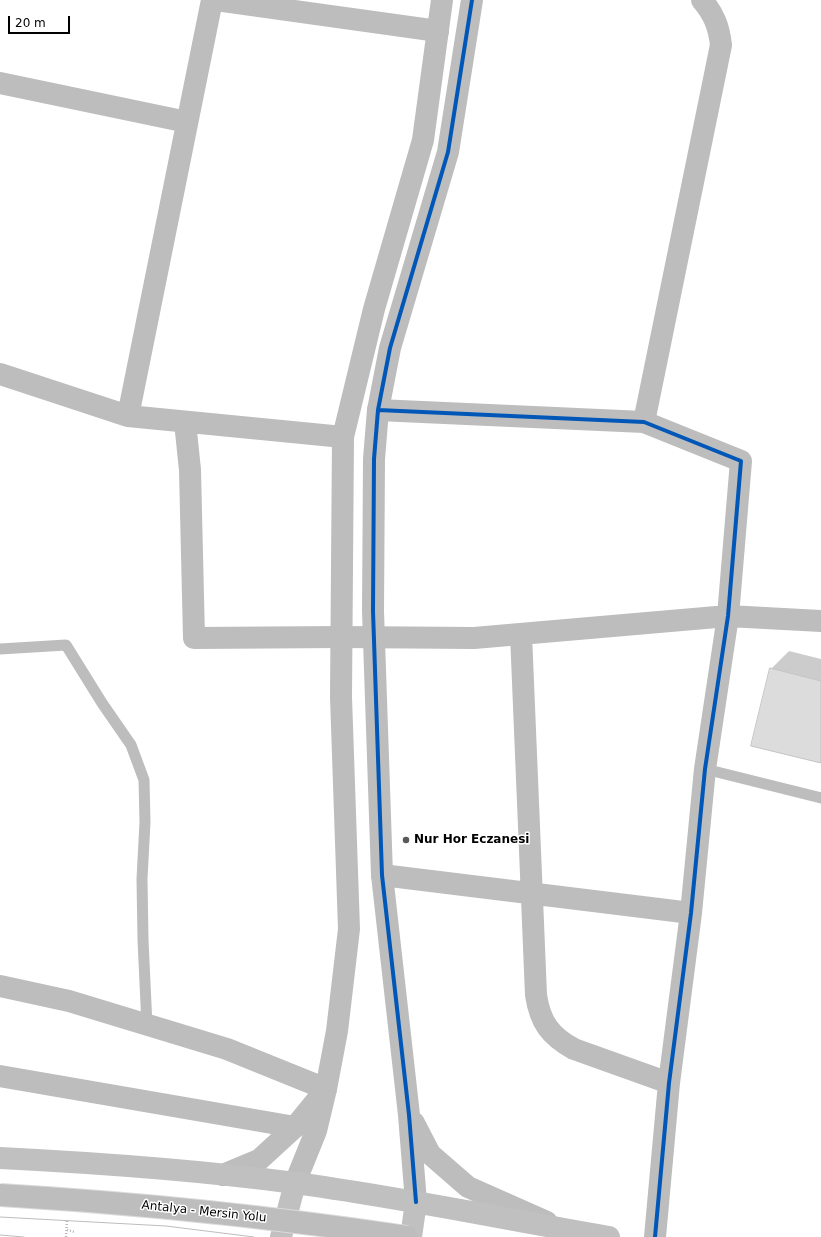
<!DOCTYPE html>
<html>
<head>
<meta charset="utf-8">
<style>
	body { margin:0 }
	#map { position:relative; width:821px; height:1237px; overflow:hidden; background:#fff; font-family:"DejaVu Sans",sans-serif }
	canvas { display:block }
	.scale { position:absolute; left:8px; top:16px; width:62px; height:18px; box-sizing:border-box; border:2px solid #000; border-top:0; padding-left:5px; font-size:12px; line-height:14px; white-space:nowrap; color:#000; -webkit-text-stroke:3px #fff; paint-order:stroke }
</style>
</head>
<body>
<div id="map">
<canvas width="821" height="1237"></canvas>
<div class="scale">20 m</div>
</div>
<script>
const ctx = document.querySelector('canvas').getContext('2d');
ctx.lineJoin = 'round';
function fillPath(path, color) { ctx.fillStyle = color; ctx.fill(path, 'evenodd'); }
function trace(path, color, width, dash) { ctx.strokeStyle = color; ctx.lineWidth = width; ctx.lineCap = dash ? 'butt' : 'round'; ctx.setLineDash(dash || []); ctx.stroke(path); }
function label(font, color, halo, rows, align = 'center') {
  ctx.font = font + ' "DejaVu Sans",sans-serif'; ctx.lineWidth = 3; ctx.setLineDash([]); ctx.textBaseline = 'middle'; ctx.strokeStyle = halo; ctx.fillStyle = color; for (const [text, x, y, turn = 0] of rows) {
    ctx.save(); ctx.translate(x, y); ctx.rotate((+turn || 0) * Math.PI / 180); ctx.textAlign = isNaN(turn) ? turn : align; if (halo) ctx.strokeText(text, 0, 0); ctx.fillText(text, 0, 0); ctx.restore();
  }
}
fillPath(new Path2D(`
	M789,651L821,659V762L771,669Z`), '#0003');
const building = new Path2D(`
	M770,668L821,681V763L751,746Z`);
fillPath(building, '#dcdcdc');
trace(building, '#c4c4c4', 1);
trace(new Path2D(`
	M67,1230L75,1232
	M66,1237L67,1220`), '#b8b8b8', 2.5, [1, 2]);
trace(new Path2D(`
	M0,649L66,645L102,703L131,745L144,780L145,822L142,879L143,940L147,1026
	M705,769L821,798`), '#bdbdbd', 11);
trace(new Path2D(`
	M216,0L438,31
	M0,83L187,122
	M0,374L128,416L343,437
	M378,410L644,422L741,461L728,616L705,769L691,913L669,1083L655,1237
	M128,416L212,0
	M185,422L190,470L194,638L342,637L474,638L728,616L821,621
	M644,422L721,45C719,27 714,14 702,0
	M521,634L536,995C540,1022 550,1036 574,1049L669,1083
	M382,875L691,913
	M0,986L69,1001L227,1049L326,1089
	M0,1076L295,1127`), '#bdbdbd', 22);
trace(new Path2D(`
	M414,1123L430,1154L468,1187L547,1222
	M223,1175L259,1160L295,1127L322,1094
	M295,1183L316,1131L326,1089L337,1031L349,929L341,697L343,437L374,309L423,140L442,0
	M416,1202L409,1115L382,875L373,611L374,459L378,410L390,348L448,152L472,0`), '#bdbdbd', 22);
trace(new Path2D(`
	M0,1158C99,1163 197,1170 295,1183C400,1197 504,1219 609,1237
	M281,1237L295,1183
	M411,1237L416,1202`), '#c0c0c0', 22);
trace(new Path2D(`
	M0,1217L166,1226L254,1237
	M0,1235L24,1237`), '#bdbdbd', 1);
const trunkBridge = new Path2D(`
	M0,1195C136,1203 272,1217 407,1237`);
trace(trunkBridge, '#dbdbdb', 24, []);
trace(trunkBridge, '#bdbdbd', 22);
trace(new Path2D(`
	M378,410L644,422L741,461L728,616L705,769L691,913L669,1083L655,1237
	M416,1202L409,1115L382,875L373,611L374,459L378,410L390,348L448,152L472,0`), '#0057b8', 4);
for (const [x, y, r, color] of [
	[406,840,4,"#595959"]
]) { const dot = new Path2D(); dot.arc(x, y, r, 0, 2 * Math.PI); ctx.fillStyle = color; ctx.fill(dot); trace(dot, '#fff', 1.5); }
label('bold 12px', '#000', '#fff', [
	["Nur Hor Eczanesi",414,840]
], 'left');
label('12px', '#000', '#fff', [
	["Antalya - Mersin Yolu",204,1212,6]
]);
</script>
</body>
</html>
